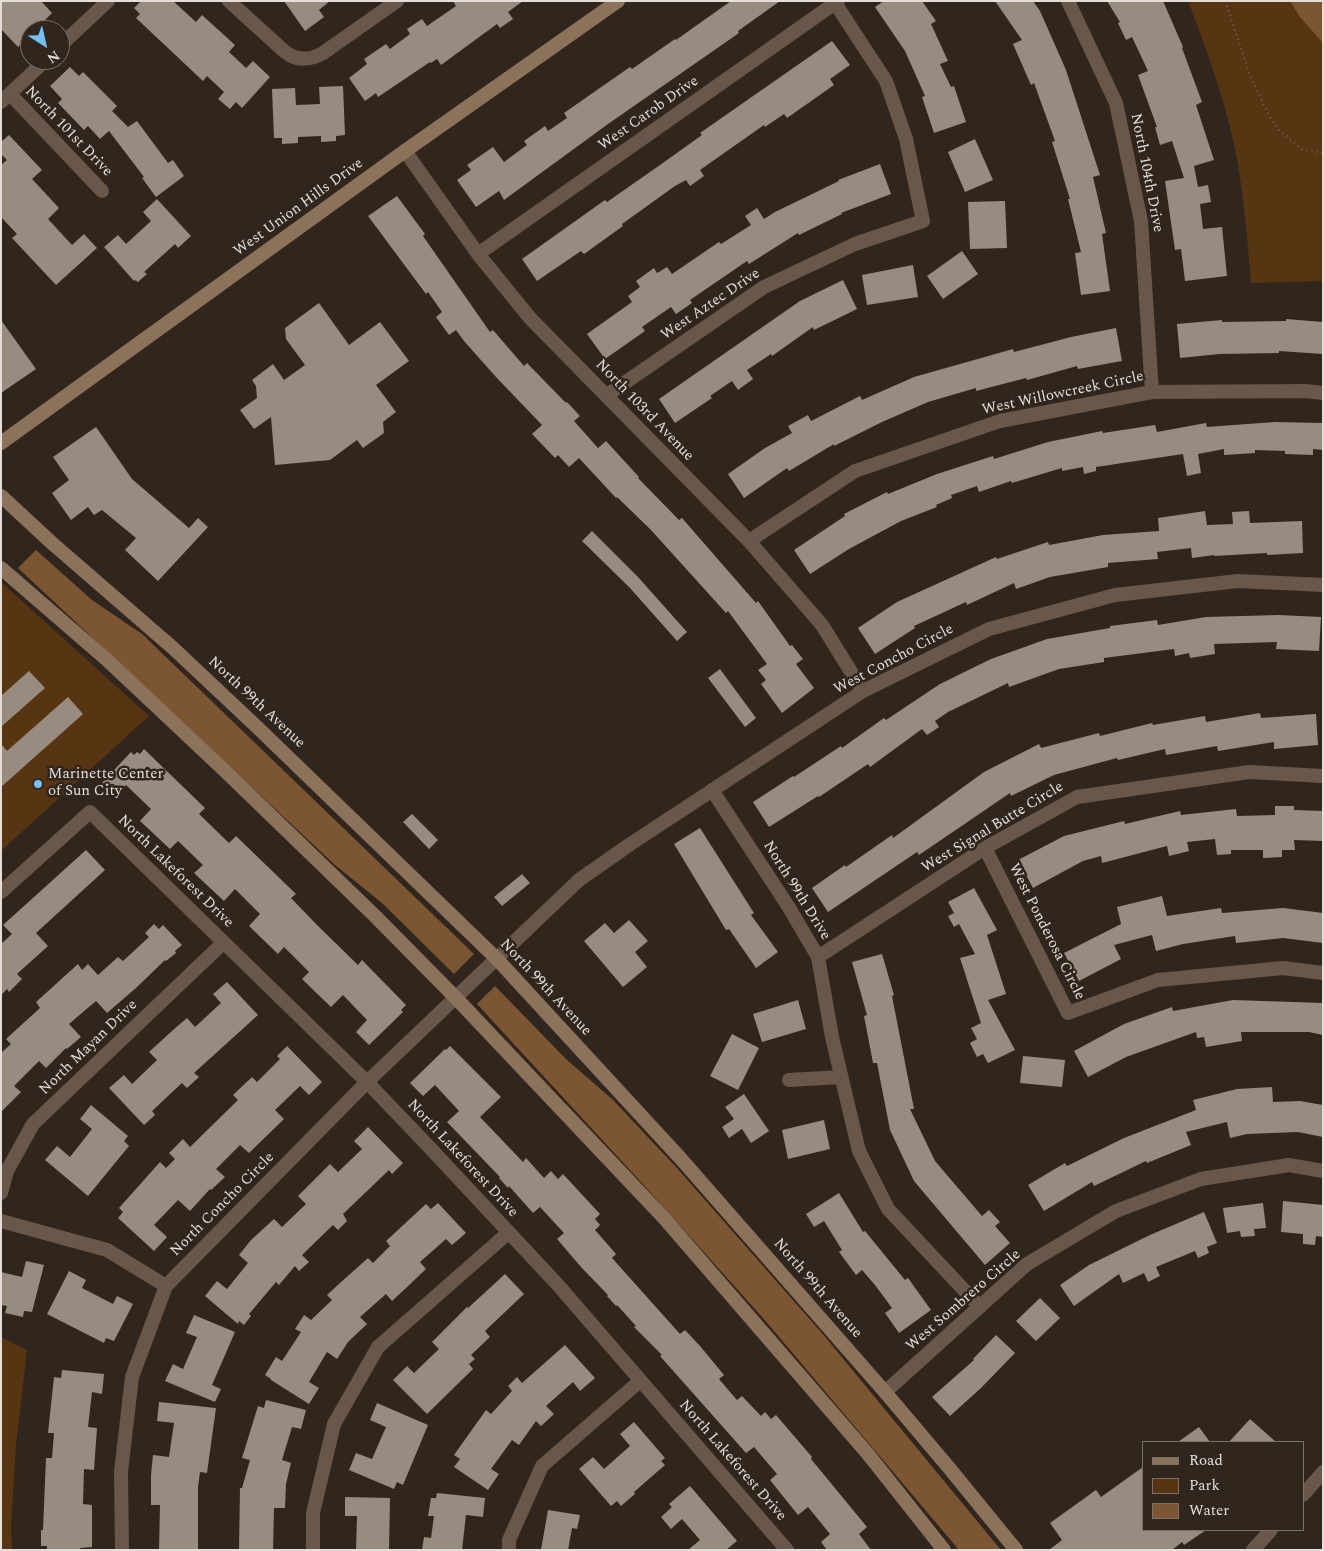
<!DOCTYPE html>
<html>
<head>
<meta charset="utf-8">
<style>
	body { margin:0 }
	#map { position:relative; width:1324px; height:1551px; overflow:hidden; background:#31261d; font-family:Spectral,serif }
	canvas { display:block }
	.frame { position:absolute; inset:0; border:2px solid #e5ded8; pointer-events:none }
	.legend { position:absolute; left:1142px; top:1441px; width:162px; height:90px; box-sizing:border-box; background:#31261d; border:1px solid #797068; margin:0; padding:6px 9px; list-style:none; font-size:15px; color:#e5ded8 }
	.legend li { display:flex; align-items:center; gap:10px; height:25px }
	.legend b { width:25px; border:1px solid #797068 }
	.north { position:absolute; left:20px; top:20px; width:50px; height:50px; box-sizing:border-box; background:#31261d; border:1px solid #797068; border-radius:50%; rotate:145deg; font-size:14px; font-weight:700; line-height:20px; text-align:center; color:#e5ded8 }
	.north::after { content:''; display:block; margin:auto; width:18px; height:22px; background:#76c0f7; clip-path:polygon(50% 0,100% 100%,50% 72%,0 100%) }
</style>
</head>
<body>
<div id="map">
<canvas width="1324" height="1551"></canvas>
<div class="frame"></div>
<ul class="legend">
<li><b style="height:6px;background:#8d725b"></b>Road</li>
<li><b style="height:14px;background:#573512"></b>Park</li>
<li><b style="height:14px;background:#7c5532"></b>Water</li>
</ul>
<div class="north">N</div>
</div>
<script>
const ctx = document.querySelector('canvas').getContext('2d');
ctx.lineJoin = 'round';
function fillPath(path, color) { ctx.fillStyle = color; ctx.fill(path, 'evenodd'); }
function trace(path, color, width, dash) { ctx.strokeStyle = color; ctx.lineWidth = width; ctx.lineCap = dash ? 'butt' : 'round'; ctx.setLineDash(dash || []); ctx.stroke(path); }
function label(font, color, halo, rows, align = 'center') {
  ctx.font = font + ' Spectral,serif'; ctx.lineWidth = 5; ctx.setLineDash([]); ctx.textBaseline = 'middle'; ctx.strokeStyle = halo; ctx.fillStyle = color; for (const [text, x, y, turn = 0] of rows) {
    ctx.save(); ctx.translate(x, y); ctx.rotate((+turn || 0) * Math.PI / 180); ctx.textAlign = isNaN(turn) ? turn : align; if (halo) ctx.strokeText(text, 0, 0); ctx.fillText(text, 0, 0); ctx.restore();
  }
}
fillPath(new Path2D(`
	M1188,1H1323V281L1251,283C1247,235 1243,182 1232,135C1221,89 1205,45 1188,1Z
	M1,582L149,716L1,851Z
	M1,1337L27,1350L16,1445L11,1529L12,1550H1Z`), '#573512');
fillPath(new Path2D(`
	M1290,1H1323V43L1300,17Z
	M36,550L92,600L142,634L474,954L454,974L382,903L335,865L18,568Z
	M495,986L566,1059L613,1100L676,1167L821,1332L1001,1550H959L763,1318L640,1181L477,1004Z`), '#7c5532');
fillPath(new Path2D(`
	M1,1H41L52,13L35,30H30V35L18,47L1,29Z
	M141,1H173L196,22L202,15L235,45L229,52L246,68L253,61L270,77L242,108L236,102L230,109L218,99L224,92L207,76L203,81L136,18L140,14L134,8Z
	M284,1H330L319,10L324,17L305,31Z
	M453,1H523L508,12L513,19L500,28L497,24L441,65L437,59L431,63L430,62L378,97L376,93L365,101L349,78L367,64L364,59L386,44L390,49L410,34L407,29L422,19L427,26L456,6Z
	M731,1H780L738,31L739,33L608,124L504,200L499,191L476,207L457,180L471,170L467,165L493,147L504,162L527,145L524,141L545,126L548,131L567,118L564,113L630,67L632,69L675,39L676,40Z
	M884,1H922L936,21L931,24L948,61L940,64L951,87L954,86L966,122L934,133L922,97L925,96L905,51L875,7Z
	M995,1H1033L1040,11L1066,70L1100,175L1093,177L1106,233L1102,234L1110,291L1081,295L1075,253L1081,252L1068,199H1070L1052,142L1055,141L1034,83L1031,85L1013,44L1022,40Z
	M1107,1H1163L1183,47L1182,48L1202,102L1196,105L1214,160L1194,166L1198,187L1208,185L1211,202L1200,204L1203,229L1222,227L1227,276L1185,281L1181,249L1175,250L1165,181L1184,178L1172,141L1160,145L1155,127H1157L1138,75L1148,71L1132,37L1126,40L1118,23L1120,22Z
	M832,41L850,65L830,79L834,85L787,118L784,114L765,127L764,125L700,170L704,176L690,186L686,180L675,186L622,224L623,226L584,254L581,251L537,281L522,259L605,200L607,202L660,165L702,135L700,133Z
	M70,67L79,76L83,72L117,106L112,111L128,127L137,121L168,163L173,160L184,176L156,197L142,178L144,177L109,131L100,139L88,126L84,130L58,103L62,99L50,86Z
	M343,86L345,135L336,136V141L321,142V136L298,137V143L282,144V138H274L272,89L295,88L296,105L320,104L319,87Z
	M9,135L42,170L32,179L59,208L48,219L72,245L84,234L97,248L56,285L12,238L17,234L1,217V165L7,160L1,154V142Z
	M975,139L993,180L965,192L948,152Z
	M880,164L891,194L841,213L842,214L799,235L798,233L749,264L747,261L690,300L692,303L676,314L671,307L642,327L645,331L605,359L587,334L632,302L628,296L640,287L636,281L654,268L657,273L667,267L672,274L719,242L721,244L751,225L745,216L757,208L764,219L775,212L839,181L838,180Z
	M397,196L425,234L423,236L490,332L493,330L524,366L527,363L566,403L567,402L580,416L574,421L598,448L606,441L639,477L638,478L679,520L682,518L756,603L758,601L790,646L792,645L803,659L796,664L814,688L782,713L761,684L766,680L758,670L767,664L728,611L726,613L651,530L617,497L616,498L579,458L569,467L558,455L555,458L532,434L542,425L496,377L464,341L456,330L449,335L436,317L442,312L428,292L426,294L368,216Z
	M157,199L191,236L178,248L175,244L144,272L147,274L138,282L135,280L134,281L104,247L118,235L126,244L151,221L143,212Z
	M1005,201L1007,248L970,249L968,202Z
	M962,251L978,274L943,299L927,276Z
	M913,265L918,297L867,305L862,275Z
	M843,280L857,309L814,330L813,327L772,356L771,354L747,370L753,379L738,390L732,381L710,396L712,398L675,423L659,399L800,301Z
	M319,303L349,345L380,322L409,361L376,385L396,412L383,422L384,433L363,448L357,440L330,460L275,465L271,417L254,429L240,410L257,398L256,386L252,380L273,364L284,380L305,365L286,339L285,328Z
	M1286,319L1323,322V354L1279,351V353L1219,354L1180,358L1177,324L1222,320V322L1286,321Z
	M1,320L36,369L1,393Z
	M1116,328L1122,361L1078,369L1077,366L1027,380L1026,378L976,391V388L928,402L882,422L834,446V444L789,471L787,468L744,498L728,474L765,448L792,433L788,426L808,415L811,421L860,396L862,400L914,377L960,364L1013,349L1014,352L1071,337Z
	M1275,422L1323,423V450L1313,449V455L1285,454V451L1255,450V453L1224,455V449L1198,454L1201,473L1187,476L1183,454L1096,467V471L1084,474L1083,467L1062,471V468L1012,483L1011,481L979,492L977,486L951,495L952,498L936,505L937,507L901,521L849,549L810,574L794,550L845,516L844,514L887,492L888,494L937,474L993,456L994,459L1048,442L1102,431L1103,433L1155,425L1157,432L1206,423L1207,427Z
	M96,427L132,479L189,528L198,518L208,527L158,581L125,550L136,538L102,510L94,515L88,507L71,520L52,493L69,480L53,457Z
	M1205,511L1207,525L1233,524L1232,512L1249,511L1250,523L1302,521L1303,553L1267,555V553L1214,556V555L1192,558L1191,548L1157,552L1158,559L1108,563V567L1050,577L1016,589L1014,583L967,605L966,602L914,626L915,628L875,654L858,628L897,602L996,557L997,559L1048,542L1049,545L1103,535L1159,531L1158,518Z
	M592,531L638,577L687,632L677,641L630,588L582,541Z
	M1279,615L1321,617L1319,651L1276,649L1277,642L1214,644L1215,654L1190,658L1189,653L1175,656L1174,649L1104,658V662L1059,669L1009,687L1008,683L948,712L935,721L939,727L927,735L922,729L870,767L868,764L819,797L818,796L769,827L753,802L793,776L794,777L841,746L842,748L884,718L886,720L940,684L991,659L1047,639L1110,628V626L1157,620L1158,625L1206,617Z
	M720,669L756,718L745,727L708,678Z
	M29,671L45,688L1,727V696Z
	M68,697L83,714L1,787V744L7,751Z
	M1260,713L1261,718L1316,714L1318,745L1274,749V742L1218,751L1217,746L1166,755L1165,749L1118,760L1117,758L1054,775L1011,796L1010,793L919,855L917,852L828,912L812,888L845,865L846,867L892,835L893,838L984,772L1039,744L1041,748L1099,733L1100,736L1152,723L1153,725L1205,716L1206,722Z
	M144,749L205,808L199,814L229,843L236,836L296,894L291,898L317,925L358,965L362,960L406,1005L401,1010L403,1012L369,1045L356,1032L367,1020L343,995L331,1007L302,979L309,972L284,947L278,954L249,926L260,914L235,889L224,901L194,873L203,865L178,841L170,849L140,821L151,809L126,785L114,797L101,784L131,752L134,755L137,752L140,754Z
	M1275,806H1294V810L1323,811V841L1294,840L1295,850H1282V857L1263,858V850H1231V854L1217,855L1215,839L1187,842L1189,851L1169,856L1167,846L1102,863L1101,856L1083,861L1033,888L1018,860L1064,836L1124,821L1125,824L1180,811L1181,815L1236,809L1237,816L1275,815Z
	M412,814L438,840L429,849L403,822Z
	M700,828L754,913L751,915L778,952L756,968L729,929L726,930L674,844Z
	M86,850L105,870L36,933L48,946L17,974L22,979L9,992L7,989L1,995V944L12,934L3,925Z
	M522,874L530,883L502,906L494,897Z
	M974,888L997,930L987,935L1006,994L988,1000L1015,1050L988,1063L983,1054L977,1057L970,1043L977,1039L971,1028L981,1023L960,958L975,954L959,924L954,927L948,916L954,913L948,902Z
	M1162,896L1167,916L1221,908L1222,913L1283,908L1323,913V943L1283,938L1236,943L1235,936L1183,944L1156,951L1152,935L1114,945L1121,959L1079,981L1064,953L1121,924L1117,907Z
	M629,920L648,941L635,952L647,967L623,987L584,941L605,923L614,933Z
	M154,924L159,929L163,925L182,945L175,951L176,953L166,961L165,960L136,988L107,1013L96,1001L69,1024L81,1037L67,1049L66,1048L46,1068L39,1061L14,1086L21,1092L1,1112V1053L11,1044L6,1039L40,1008L36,1002L78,964L82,970L88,964L98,975L118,957L123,961L149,937L145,933Z
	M882,954L894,995L892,996L914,1109H910L935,1161L982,1216L989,1210L1000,1222L995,1226L1010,1243L985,1265L914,1181L890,1130L877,1063H873L864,1016L867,1015L852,962Z
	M227,982L258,1015L194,1073L199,1077L187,1088L182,1083L152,1111L155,1115L144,1125L109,1088L124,1075L132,1084L157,1060L149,1052L173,1030L187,1018L195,1027L221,1003L213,994Z
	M798,1000L806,1029L762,1042L753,1014Z
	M1233,1000L1323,1003V1035L1309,1032H1241L1242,1041L1206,1047L1204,1037L1197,1038L1196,1032L1126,1057L1088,1077L1074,1051L1124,1024L1172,1007L1173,1011Z
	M732,1034L759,1048L738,1090L710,1076Z
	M287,1046L322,1082L309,1095L300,1086L275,1110L284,1119L249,1153L240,1145L216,1169L225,1177L211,1190L210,1189L190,1211L178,1200L154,1225L167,1237L154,1251L118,1218L123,1212L119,1208L160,1162L166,1168L175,1159L169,1153L183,1139L190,1147L238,1100L233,1095L252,1077L257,1082L280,1059L277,1056Z
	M450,1046L501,1097L480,1117L523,1162L526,1158L544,1178L551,1171L558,1179L563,1174L600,1214L595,1219L600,1225L595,1230L616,1254L612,1258L680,1334L685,1330L700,1346L724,1375L719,1379L737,1400L742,1396L761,1416L765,1412L771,1419L776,1415L812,1457L811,1459L867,1527L859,1534L871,1550H827L821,1542L830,1534L808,1507L798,1515L770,1480L777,1474L754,1447L746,1453L660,1356L662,1355L634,1327L636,1326L617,1305L616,1306L607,1296L608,1295L581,1267L557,1239L564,1233L540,1207L533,1213L509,1186L508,1188L499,1178L500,1177L447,1122L459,1111L435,1085L423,1096L410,1083L445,1049L446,1050Z
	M1023,1056L1065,1060L1062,1087L1020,1083Z
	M1272,1087L1273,1102L1300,1101L1323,1105V1137L1298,1132L1247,1134L1230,1138L1227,1122L1186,1132L1191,1145L1147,1163L1146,1161L1094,1186L1092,1182L1044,1211L1028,1185L1065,1163L1067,1166L1124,1138L1196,1110L1193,1100L1237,1089Z
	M744,1094L769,1131L751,1143L742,1129L729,1138L722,1127L734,1119L725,1107Z
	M91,1105L128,1136L124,1141L129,1146L88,1196L45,1160L57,1146L70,1157L92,1129L80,1119Z
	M824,1120L830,1149L788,1159L782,1130Z
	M368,1127L403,1163L392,1174L389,1170L343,1214L347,1221L338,1230L333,1225L302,1255L309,1262L299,1271L295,1266L279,1285L276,1282L249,1314L251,1316L244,1325L239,1321L238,1324L205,1296L217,1281L227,1289L248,1263L239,1255L251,1240L274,1219L282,1227L306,1204L298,1196L330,1164L338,1172L362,1149L354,1141Z
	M839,1193L863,1232L865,1231L905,1280L908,1278L931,1310L899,1333L885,1313L892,1308L875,1285L862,1270L856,1275L839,1252L842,1250L824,1221L814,1227L806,1214Z
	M1283,1201L1323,1205V1237L1316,1236L1315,1245L1303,1244V1234L1281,1232Z
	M438,1203L466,1233L452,1245L446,1239L420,1262L426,1269L406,1288L392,1301L386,1294L360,1317L367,1324L348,1342L337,1359L327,1352L309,1382L319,1388L309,1404L271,1380V1379L265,1375L276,1357L282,1361L301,1332L295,1329L304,1315L311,1320L332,1300L327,1295L340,1283L368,1258L373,1263L390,1246L386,1241L426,1204L431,1209Z
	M1263,1203L1266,1228L1254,1229L1255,1236L1241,1237L1240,1231L1227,1233L1223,1208Z
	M1204,1212L1217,1243L1207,1247L1209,1253L1198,1258L1195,1251L1156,1267L1160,1276L1148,1282L1144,1273L1123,1283L1119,1274L1074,1306L1060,1285L1089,1265L1150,1235Z
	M26,1261L44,1265L32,1312L24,1311L23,1317L5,1313L7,1306L1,1305V1272L22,1277Z
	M69,1271L86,1280L82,1288L113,1304L117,1296L133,1304L114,1341L106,1338L104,1343L47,1314Z
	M505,1274L524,1294L485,1331L490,1337L471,1355L475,1359L469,1364L473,1369L427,1414L393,1380L407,1366L414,1373L439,1349L432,1342L467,1307L468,1308Z
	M1040,1298L1060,1318L1036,1341L1016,1321Z
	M194,1315L235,1332L212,1385L221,1389L215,1402L165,1381L173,1364L183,1369L197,1337L186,1333Z
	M996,1335L1015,1353L981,1388L950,1416L932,1397L974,1360L973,1359Z
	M565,1345L595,1378L580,1391L573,1382L546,1406L554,1414L541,1426L536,1421L519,1445L512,1440L491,1469L499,1474L488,1490L454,1467L460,1459L454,1455L486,1410L491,1414L512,1391L508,1386L517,1377L522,1383Z
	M62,1370L104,1374L102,1394L92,1392L88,1427L97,1428L94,1470L84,1469L83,1504L92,1505V1547L80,1548V1550H47V1546H41V1530H43L46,1458H52L54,1433H48L54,1377L61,1378Z
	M266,1400L306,1410L301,1429L292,1427L282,1460L291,1463L286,1484L285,1508H274L273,1550H239L240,1488H242L250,1460L242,1458L258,1406L264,1408Z
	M159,1402L216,1408L207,1473L200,1472L198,1487V1550H159L160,1505H151V1475L153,1455L169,1457L174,1423L157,1421Z
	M377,1403L428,1425L403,1485L397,1482L394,1489L349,1470L356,1453L372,1459L386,1427L370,1420Z
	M1250,1419L1276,1442H1229Z
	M634,1422L665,1458L661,1461L665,1465L634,1492L635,1494L621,1506L617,1501L611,1506L579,1469L593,1457L604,1469L630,1446L620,1434Z
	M1199,1427L1210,1442H1178Z
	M1143,1467V1530H1206L1184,1545L1182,1542L1172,1550H1049L1062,1540L1050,1523L1096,1490L1101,1497Z
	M690,1486L737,1541L726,1550H688L700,1540L682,1519L671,1529L661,1517L672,1507L669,1504Z
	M437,1493L485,1498L483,1517L466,1515L462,1550H422L424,1537L431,1538L434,1516H428L431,1498H436Z
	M345,1497L390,1498L389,1550H356L357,1516H345Z
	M548,1510L580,1515L577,1529L572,1528L568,1550H541Z`), '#988b80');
trace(new Path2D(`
	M1225,1L1251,78L1271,119L1279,130L1302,149L1323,153`), '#6a6058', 2.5, [1, 4]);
trace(new Path2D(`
	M229,1L284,51C296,61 309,61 323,53L397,1
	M1068,1L1116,103L1141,221L1152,392
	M60,46L108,1
	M10,94L102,191
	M1,102L46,60
	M405,151L478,254L530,318L749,541L822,625L863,691
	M478,254L838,1
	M607,395L764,287L855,244L923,221L906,139L886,81L835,3
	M749,541L855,471L1000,421L1152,392L1305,391L1323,393
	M712,790L788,906L818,957L832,1037L859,1151L888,1209L980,1307
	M985,848L1068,1013L1158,980L1283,968L1323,973
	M1,892L90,812L367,1082L432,1150L558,1285L787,1550
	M818,957L985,848L1077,797L1249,772L1323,776
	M789,1080L841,1077
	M1,1193L7,1171L33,1124L223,943
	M1,1221L107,1250L166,1286
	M885,1392L1027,1264L1116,1211L1201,1179L1289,1165L1323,1171
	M1303,1495L1323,1472
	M122,1550L121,1472L132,1377L166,1286L367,1082L579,880L629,845L863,691L989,629L1115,595L1238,581L1323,585
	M313,1550V1513L334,1424L378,1347L508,1233
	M509,1550V1540L542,1466L640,1381
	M1253,1550L1271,1530`), '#695849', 14);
trace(new Path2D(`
	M1,443L405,151L618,1
	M1,496L53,544L173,648L257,727L496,958L682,1160L885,1392L950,1469L1016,1550
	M1,568L106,659L224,770L375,916L455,997L664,1218L868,1454L944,1550`), '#8d725b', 14);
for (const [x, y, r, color] of [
	[38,784,5,"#76c0f7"]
]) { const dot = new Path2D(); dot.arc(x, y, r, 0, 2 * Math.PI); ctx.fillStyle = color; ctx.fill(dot); trace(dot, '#31261d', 2); }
label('15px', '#e5ded8', '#31261d', [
	["West Carob Drive",649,114,-35],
	["North 101st Drive",68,132,46],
	["North 104th Drive",1146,173,79],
	["West Union Hills Drive",299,208,-36],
	["West Aztec Drive",711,305,-34],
	["West Willowcreek Circle",1063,394,-12],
	["North 103rd Avenue",644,411,46],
	["West Concho Circle",894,660,-28],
	["North 99th Avenue",256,703,43],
	["West Signal Butte Circle",993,828,-31],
	["North Lakeforest Drive",175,872,44],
	["North 99th Drive",796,891,58],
	["West Ponderosa Circle",1046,932,63],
	["North 99th Avenue",545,988,47],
	["North Mayan Drive",89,1048,-44],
	["North Lakeforest Drive",462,1159,47],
	["North Concho Circle",223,1205,-45],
	["North 99th Avenue",817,1289,49],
	["West Sombrero Circle",964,1301,-41],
	["North Lakeforest Drive",732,1461,49]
]);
label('15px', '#e5ded8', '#31261d', [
	["Marinette Center",48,775],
	["of Sun City",48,792]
], 'left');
</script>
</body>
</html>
